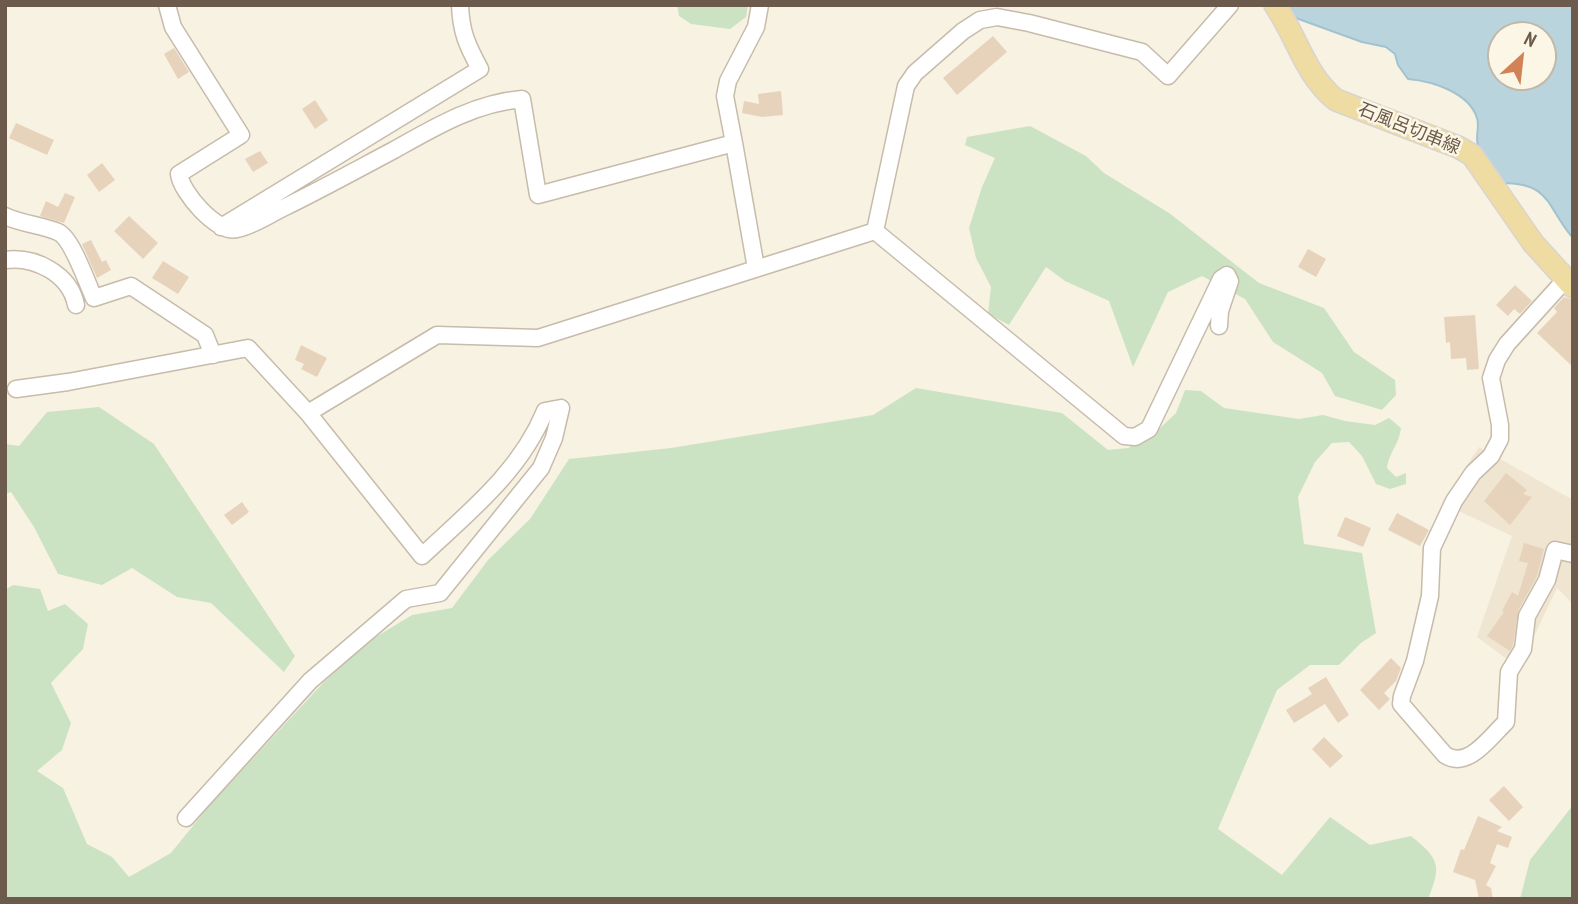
<!DOCTYPE html>
<html>
<head>
<meta charset="utf-8">
<style>
	body { margin:0 }
	#map { position:relative; width:1578px; height:904px; overflow:hidden; background:#f8f2e2; font-family:"PT Sans Narrow",sans-serif }
	canvas { display:block }
	.frame { position:absolute; inset:0; border:7px solid #6c5b4c; pointer-events:none }
	.north { position:absolute; left:1487px; top:21px; width:70px; height:70px; box-sizing:border-box; background:#fcf6e7; border:2px solid #c2b8a9; border-radius:50%; rotate:27deg; font-size:19px; font-weight:700; line-height:28px; text-align:center; color:#6c5b4c }
	.north::after { content:''; display:block; margin:auto; width:24px; height:32px; background:#d28257; clip-path:polygon(50% 0,100% 100%,50% 72%,0 100%) }
</style>
</head>
<body>
<div id="map">
<canvas width="1578" height="904"></canvas>
<div class="frame"></div>
<div class="north">N</div>
</div>
<script>
const ctx = document.querySelector('canvas').getContext('2d');
ctx.lineJoin = 'round';
function fillPath(path, color) { ctx.fillStyle = color; ctx.fill(path, 'evenodd'); }
function trace(path, color, width, dash) { ctx.strokeStyle = color; ctx.lineWidth = width; ctx.lineCap = dash ? 'butt' : 'round'; ctx.setLineDash(dash || []); ctx.stroke(path); }
function label(font, color, halo, rows, align = 'center') {
  ctx.font = font + ' "PT Sans Narrow","Noto Sans JP",sans-serif'; ctx.lineWidth = 5; ctx.setLineDash([]); ctx.textBaseline = 'middle'; ctx.strokeStyle = halo; ctx.fillStyle = color; for (const [text, x, y, turn = 0] of rows) {
    ctx.save(); ctx.translate(x, y); ctx.rotate((+turn || 0) * Math.PI / 180); ctx.textAlign = isNaN(turn) ? turn : align; if (halo) ctx.strokeText(text, 0, 0); ctx.fillText(text, 0, 0); ctx.restore();
  }
}
fillPath(new Path2D(`
	M1479,447L1573,500V604L1557,588L1519,668L1477,637L1512,536L1442,503Z`), '#efe5d1');
fillPath(new Path2D(`
	M677,5H748L746,17L730,29L691,24L679,16Z
	M1030,126L1086,156L1104,173L1169,213L1259,283L1324,308L1354,352L1395,380L1396,395L1382,410L1335,396L1322,373L1273,342L1245,299L1202,276L1168,292L1133,367L1109,301L1065,281L1046,267L1009,325L988,314L991,287L976,258L969,228L982,187L995,158L965,145L967,137Z
	M916,388L1062,413L1108,450L1128,448L1158,430L1176,413L1185,390L1201,391L1224,408L1299,419L1323,415L1345,421L1375,425L1389,418L1401,428C1399,445 1390,450 1387,468L1396,477L1406,473V484L1390,489L1376,484L1362,456L1349,442L1332,443L1315,462L1298,497L1304,544L1362,553L1376,633L1361,643L1339,665H1310L1277,690L1218,829L1282,875L1330,817L1370,845L1411,836C1439,858 1442,866 1428,899H5V590L13,585L40,589L48,611L65,604L88,624L83,649L51,683L71,723L62,750L37,771L63,788L87,844L112,857L129,877L171,853L209,806L323,683L366,643L412,615L452,608L488,560L530,519L569,459L671,448L873,415Z
	M99,407L154,444L295,656L284,672L211,603L177,597L132,568L102,585L58,574L34,527L11,492L5,494V444L19,446L47,412Z
	M1573,805V899H1520L1530,860Z`), '#cce3c3');
const water = new Path2D(`
	M1285,5H1573V238C1546,207 1552,183 1502,183C1495,171 1483,158 1478,145C1475,137 1480,126 1477,118C1469,92 1431,81 1408,79L1398,65L1395,54L1386,47L1362,42L1293,17ZM1501,35H1543V77H1501Z`);
fillPath(water, '#bad4de');
trace(water, '#a1c2cf', 2);
fillPath(new Path2D(`
	M993,36L1007,52L957,95L943,78Z
	M174,48L189,72L178,79L164,54Z
	M781,91L783,115L762,117L742,113L744,101L759,104L758,94Z
	M315,100L328,120L315,129L302,109Z
	M16,123L54,140L47,155L9,138Z
	M260,151L268,163L253,172L245,159Z
	M102,163L115,180L99,192L87,175Z
	M65,193L75,197L64,223L40,216L46,201L58,207Z
	M129,216L158,243L143,259L114,231Z
	M91,240L102,262L106,260L111,270L97,278L82,244Z
	M1308,249L1326,259L1316,277L1298,267Z
	M163,261L189,277L178,294L152,278Z
	M1515,285L1532,301L1520,314L1514,309L1508,316L1496,305Z
	M1564,297L1573,300V367L1537,333L1557,312L1554,308Z
	M1475,315L1479,369L1467,370L1466,358L1451,359L1450,342L1446,343L1444,317Z
	M301,345L327,358L317,377L301,369L304,364L295,360Z
	M1506,473L1527,490L1523,494L1532,497L1510,525L1484,501Z
	M242,502L249,512L232,525L224,515Z
	M1397,513L1429,530L1420,546L1388,530Z
	M1345,517L1371,528L1363,547L1337,536Z
	M1524,543L1544,549L1537,576L1518,611L1513,645L1510,651L1487,636L1504,612L1502,611L1512,592L1518,596L1528,563L1519,561Z
	M1391,658L1401,668L1396,681L1384,693L1390,699L1379,710L1360,690Z
	M1326,677L1349,715L1338,723L1325,704L1294,723L1286,710L1312,694L1308,688Z
	M1324,737L1343,756L1330,768L1312,749Z
	M1504,786L1523,807L1509,821L1489,800Z
	M1478,816L1502,827L1497,831L1512,837L1508,848L1497,844L1490,863L1496,866L1486,885L1491,888L1493,899H1479L1475,880L1453,872L1461,849L1464,850Z`), '#e7d3bb');
const minor = new Path2D(`
	M167,5L173,27L241,135L179,174C181,192 217,234 237,229C253,226 270,214 285,207C322,189 358,169 394,150C435,127 475,103 522,99L538,195L734,143L756,268
	M734,143L725,96L728,81L756,27L760,5
	M5,216C22,224 41,225 58,232C72,238 87,283 94,298L131,286L205,335L213,355
	M221,227L480,69C467,45 461,32 460,5
	M875,231L1124,436L1135,437L1149,429L1221,279L1227,275L1230,281L1220,311L1219,326
	M875,231L906,86L915,73L963,31L980,20L997,17L1029,23L1142,52L1168,76L1230,5
	M5,260C35,256 70,274 76,305
	M1565,280L1507,344L1497,360L1491,378L1500,425V439L1491,456L1473,473L1454,501L1432,548L1430,596L1415,661L1402,696L1401,704L1445,755C1468,770 1490,737 1506,722L1509,672L1523,649L1527,616L1547,580L1555,550L1573,554
	M16,389L68,382L248,348L308,413L422,556C469,512 520,472 545,411L561,408L554,438L541,468L440,593L406,599L310,681L186,818
	M308,413L437,335L538,338L875,231`);
const major = new Path2D(`
	M1275,5C1297,37 1305,75 1336,100L1458,147L1472,155L1533,243L1573,287`);
trace(minor, '#c7bbab', 19);
trace(major, '#d9d4d0', 24);
trace(minor, '#fff', 16);
trace(major, '#efdca2', 21);
label('18px', '#6c5b4c', '#fcf6e7', [
	["石風呂切串線",1409,129,22]
]);
</script>
</body>
</html>
